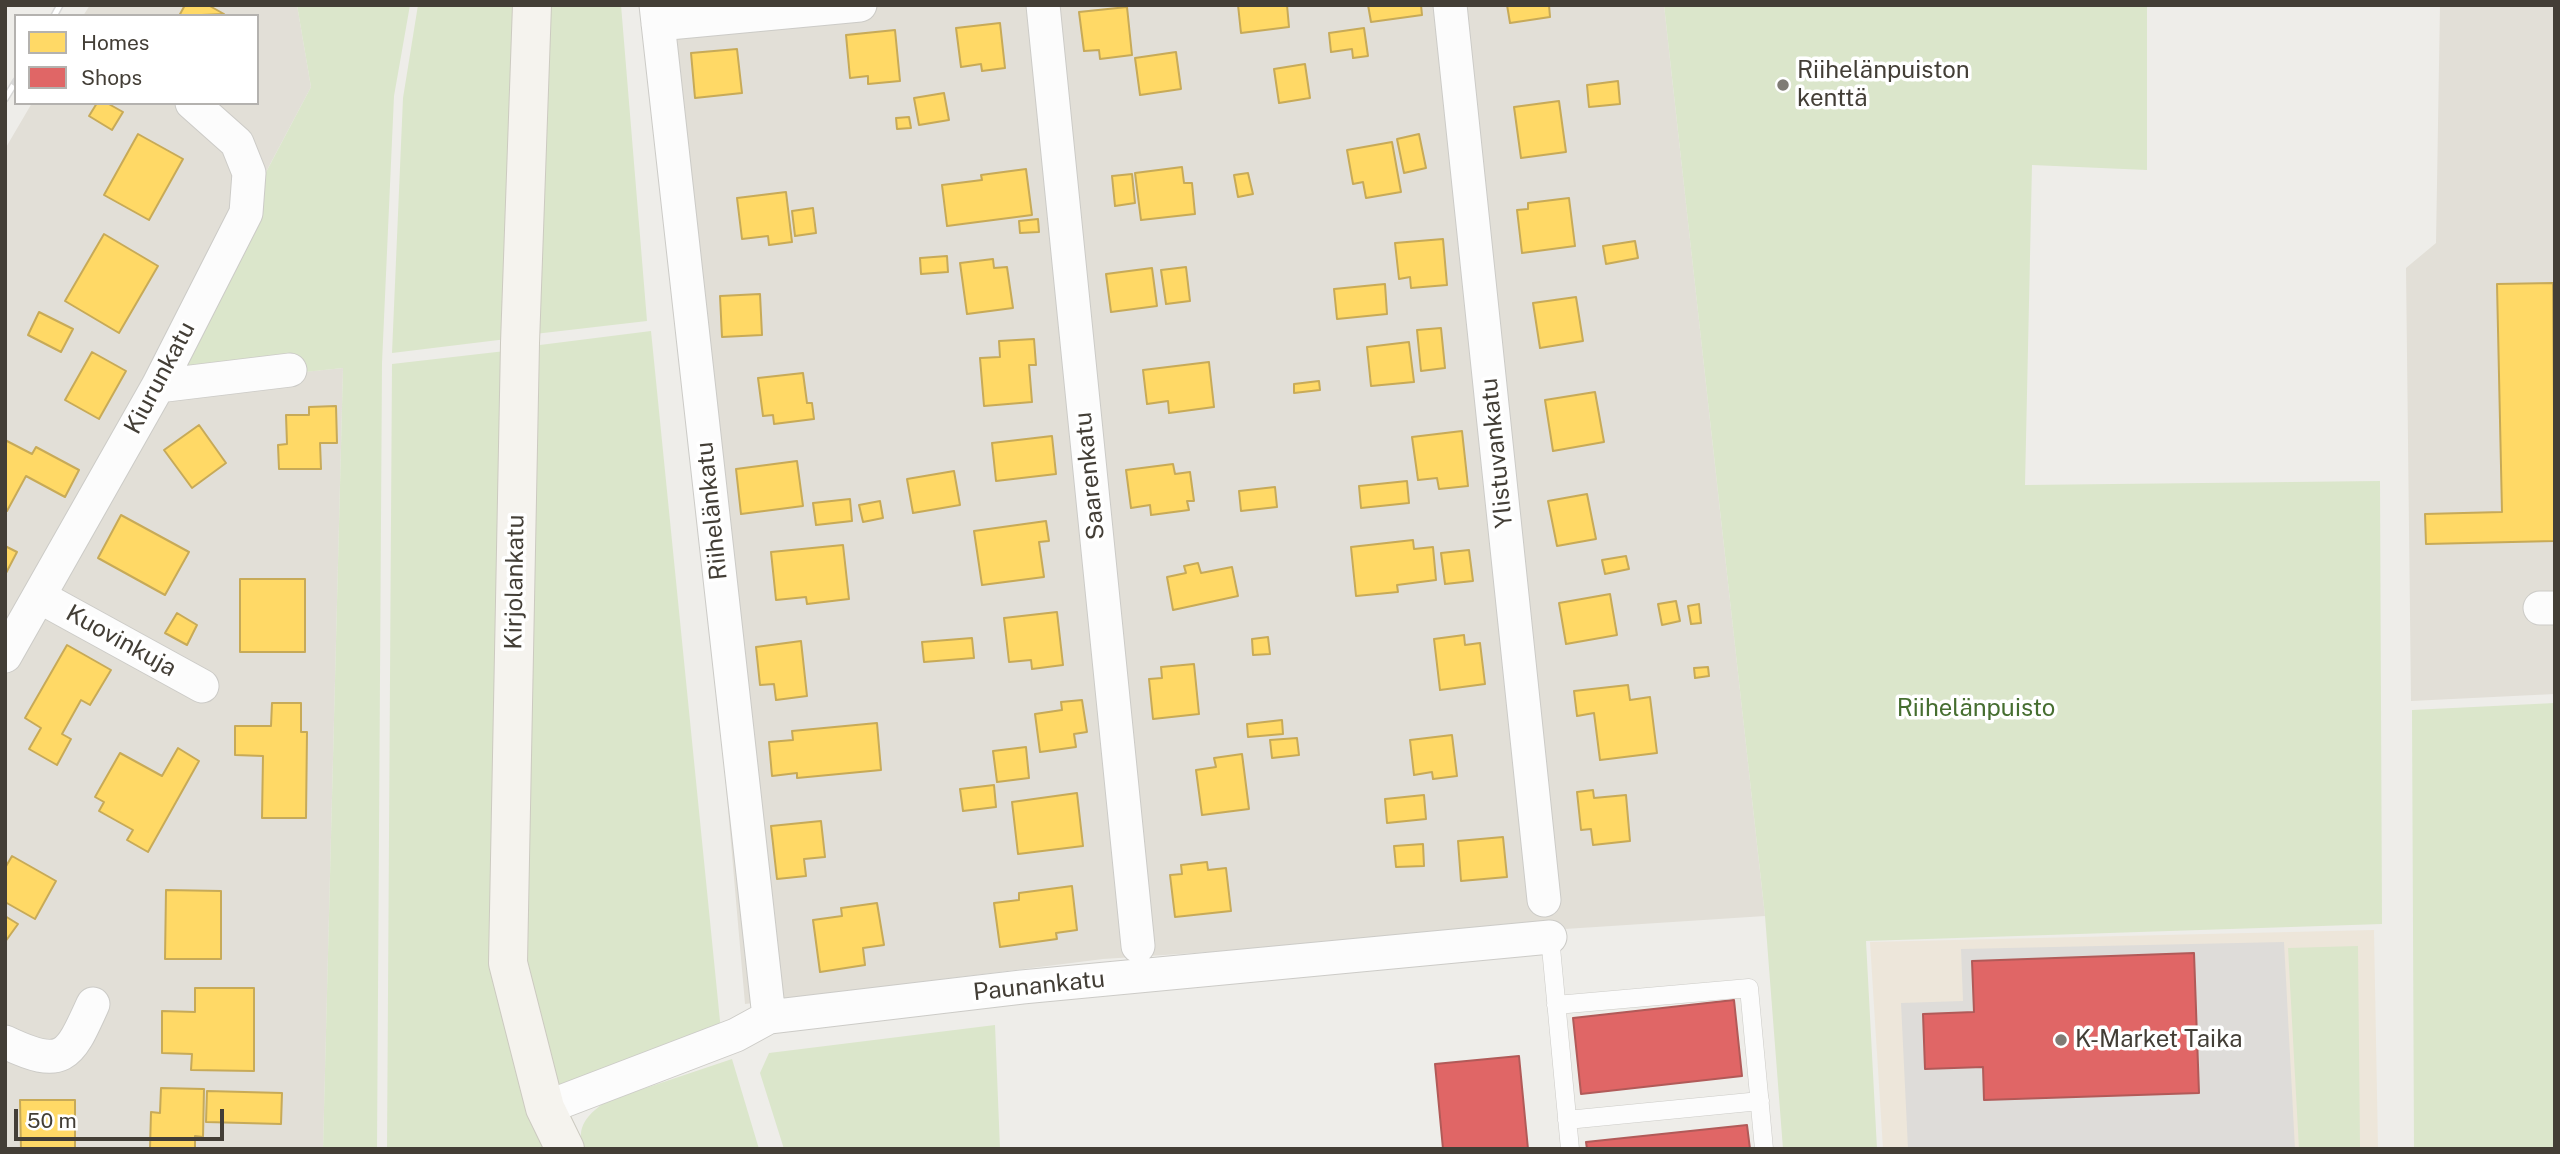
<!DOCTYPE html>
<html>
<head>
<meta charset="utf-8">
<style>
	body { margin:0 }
	#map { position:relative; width:2560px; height:1154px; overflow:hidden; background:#eeede9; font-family:"Public Sans",sans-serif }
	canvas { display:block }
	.frame { position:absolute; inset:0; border:7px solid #433e36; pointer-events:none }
	.legend { position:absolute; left:14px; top:14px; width:245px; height:91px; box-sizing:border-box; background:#fff; border:2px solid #b4b2af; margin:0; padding:9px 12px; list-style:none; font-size:21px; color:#433e36 }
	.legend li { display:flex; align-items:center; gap:14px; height:35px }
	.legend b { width:35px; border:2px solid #b4b2af }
	.scale { position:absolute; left:14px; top:1109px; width:210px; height:32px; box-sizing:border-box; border:4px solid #433e36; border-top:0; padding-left:9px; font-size:21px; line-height:24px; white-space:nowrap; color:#433e36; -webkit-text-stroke:5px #fff; paint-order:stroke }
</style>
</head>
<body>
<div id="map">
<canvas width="2560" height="1154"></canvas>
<div class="frame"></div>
<ul class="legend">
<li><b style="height:19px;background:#ffd966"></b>Homes</li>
<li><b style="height:19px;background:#e06666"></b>Shops</li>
</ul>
<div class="scale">50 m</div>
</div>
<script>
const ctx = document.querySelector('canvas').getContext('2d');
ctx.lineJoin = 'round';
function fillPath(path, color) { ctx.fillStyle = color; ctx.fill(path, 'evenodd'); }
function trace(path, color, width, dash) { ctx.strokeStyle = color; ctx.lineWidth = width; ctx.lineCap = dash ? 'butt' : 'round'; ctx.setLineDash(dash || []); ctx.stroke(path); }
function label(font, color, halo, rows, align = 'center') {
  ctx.font = font + ' "Public Sans",sans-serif'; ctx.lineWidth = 7; ctx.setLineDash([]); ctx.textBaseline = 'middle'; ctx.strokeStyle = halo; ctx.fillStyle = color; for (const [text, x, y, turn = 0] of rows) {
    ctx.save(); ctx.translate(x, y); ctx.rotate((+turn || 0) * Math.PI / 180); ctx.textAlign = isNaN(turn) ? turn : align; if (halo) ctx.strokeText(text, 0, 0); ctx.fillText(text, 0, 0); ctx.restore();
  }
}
fillPath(new Path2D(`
	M90,5H297L311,87L152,387L343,368L323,1149H5V149L32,103H257V16H83Z
	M658,5H1664L1765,916L1103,959L745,1004Z
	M2440,5H2555V694L2411,701L2406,268L2436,243Z`), '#e2dfd7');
fillPath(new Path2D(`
	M2374,930L2378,1149H1883L1870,942Z`), '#ede6da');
fillPath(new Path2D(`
	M297,5H410L394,96L382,363L377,1149H323L343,368L152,388L311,87Z
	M418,5H529L515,338L392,353L403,98Z
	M537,5H621L647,321L526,335Z
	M1664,5H2147V170L2032,165L2025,485L2380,481L2382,924L1866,941L1877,1149H1783L1765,916Z
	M651,331L721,1031L552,1096L513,962L524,347Z
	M514,350L503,963L551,1149H387L392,364Z
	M2555,703V1149H2414L2412,710Z
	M2358,946L2360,1149H2299L2288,948Z
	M995,1025L1000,1149H784L760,1073L769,1053Z
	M732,1059L759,1149H585C573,1128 590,1112 607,1101Z`), '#dbe6cb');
fillPath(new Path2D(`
	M2284,942L2295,1149H1908L1901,1003L1963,1001L1961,949Z`), '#dedcd9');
const homes = new Path2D(`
	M185,5H208L224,14L179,16Z
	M1238,5H1287L1289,27L1241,33Z
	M1368,5H1421L1422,15L1371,22Z
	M1507,5H1549L1550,17L1510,23Z
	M1127,7L1132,55L1100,59L1099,50L1084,51L1079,12Z
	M1000,23L1005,68L982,71L981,64L961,67L956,28Z
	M1364,28L1368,56L1353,58L1352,49L1331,52L1329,33Z
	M895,30L900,81L868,84V76L850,78L846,35Z
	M737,49L742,93L695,98L691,53Z
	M1176,52L1181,89L1140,95L1135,58Z
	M1305,64L1310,98L1279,103L1274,69Z
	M1618,81L1620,104L1589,107L1587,85Z
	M944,93L949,120L919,125L914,98Z
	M1559,101L1566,152L1521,158L1514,107Z
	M97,103H107L123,112L112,130L89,116Z
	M909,117L911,128L897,129L896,118Z
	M138,134L183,159L149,220L104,195Z
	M1419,134L1426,168L1404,173L1397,139Z
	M1392,142L1401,192L1366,198L1363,182L1353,184L1347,150Z
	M1182,167L1184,183H1192L1195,214L1141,220L1135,173Z
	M1026,169L1032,215L947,226L942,185L982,180L981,175Z
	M1248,173L1253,194L1238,197L1234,175Z
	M1132,174L1135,203L1115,206L1112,176Z
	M786,192L792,242L769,245L768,236L742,239L737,198Z
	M1569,198L1575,246L1522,253L1517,210L1528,209V203Z
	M813,208L816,233L795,236L792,211Z
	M1038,219L1039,232L1020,233L1019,221Z
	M104,234L158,266L119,333L65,301Z
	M1443,239L1447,285L1411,288L1410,277L1399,279L1395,243Z
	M1635,241L1638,258L1606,264L1603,246Z
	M947,256L948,272L921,274L920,258Z
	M993,259L994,268L1007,267L1013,308L967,314L960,263Z
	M1186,267L1190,301L1166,304L1161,270Z
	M1152,268L1157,306L1111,312L1106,274Z
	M2553,283L2555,541L2426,544L2425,514L2502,512L2497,284Z
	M1385,284L1387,314L1337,319L1334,289Z
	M760,294L762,335L722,337L720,296Z
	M1576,297L1583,341L1540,348L1533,303Z
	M39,312L73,329L61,352L28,335Z
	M1441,328L1445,368L1421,371L1417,330Z
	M1034,339L1036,365H1029L1032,402L984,406L980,358L1000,357L999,341Z
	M1409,342L1414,382L1371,386L1367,347Z
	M92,352L126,371L99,419L65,400Z
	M1209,362L1214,407L1169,413L1168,401L1147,404L1143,370Z
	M803,373L807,403H812L814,419L774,424L773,415L763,416L758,378Z
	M1319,381L1320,390L1294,393V384Z
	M1595,392L1604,442L1553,451L1545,400Z
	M336,406L337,443H320L321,469H279L278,445L287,444L286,415H309V407Z
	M199,425L226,463L192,488L164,450Z
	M1462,431L1468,486L1439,489L1437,478L1418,480L1412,437Z
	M1052,436L1056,474L996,481L992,443Z
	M5,440L32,454L36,447L79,470L65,497L26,476L7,511L5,510Z
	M797,461L803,506L741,514L736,469Z
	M1173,464L1175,474L1190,472L1194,501H1187L1189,510L1151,515L1150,505L1131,508L1126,470Z
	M954,471L960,505L913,513L907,479Z
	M1407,481L1409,503L1361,508L1359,486Z
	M1275,487L1277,507L1241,511L1239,491Z
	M1587,494L1596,539L1557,546L1548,501Z
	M850,499L852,521L816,525L813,503Z
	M880,501L883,518L863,522L859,505Z
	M121,515L189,552L165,595L98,558Z
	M1046,521L1049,541L1039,542L1044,577L982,585L974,531Z
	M1413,540L1414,549L1433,547L1436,580L1397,585L1398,592L1356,596L1351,547Z
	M843,545L849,599L807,604L806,597L776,600L771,552Z
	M5,546L17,552L5,575Z
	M1469,550L1473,581L1445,584L1441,553Z
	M1626,556L1629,569L1605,574L1602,560Z
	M1198,563L1201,573L1232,567L1238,596L1173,610L1167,577L1186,573L1184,566Z
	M240,579H305V652H240Z
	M1610,594L1617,635L1566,644L1559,603Z
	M1676,601L1680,621L1662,625L1658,604Z
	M1699,604L1701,623L1691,624L1688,606Z
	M1057,612L1063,665L1032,669L1031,660L1009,662L1004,618Z
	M177,613L197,625L187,645L165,633Z
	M1464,635L1465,645L1480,643L1485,684L1440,690L1434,639Z
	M1268,637L1270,654L1253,655L1252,639Z
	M972,638L974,658L924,662L922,642Z
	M801,641L807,696L776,700L774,684L760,685L756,647Z
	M67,645L111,670L90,705L81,700L62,734L71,739L57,765L29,749L41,728L25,718Z
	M1194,664L1199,714L1153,719L1149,679L1162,678L1161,667Z
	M1708,667L1709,676L1695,678L1694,668Z
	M1628,685L1630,700L1650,697L1657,753L1600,760L1594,713L1577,716L1574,691Z
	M1082,700L1087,732L1074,734L1076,747L1040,752L1035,714L1062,710L1061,702Z
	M272,703H301V732H307L306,818H262L263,756L235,755V726H271Z
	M1282,720L1283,734L1248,737L1247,724Z
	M877,723L881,770L797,778V773L772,776L769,742L793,740L792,731Z
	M1452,735L1457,776L1433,779L1432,772L1414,775L1410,740Z
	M1297,738L1299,755L1272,758L1270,740Z
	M1026,747L1029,778L997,782L993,751Z
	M178,748L199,761L148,852L127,840L133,830L99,811L104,802L95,797L120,753L162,776Z
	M1242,754L1249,809L1202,815L1196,770L1216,767L1214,758Z
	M994,785L996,807L963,811L960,789Z
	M1593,790L1594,798L1626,795L1630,841L1593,845L1591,829L1581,830L1577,792Z
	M1077,793L1083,846L1018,854L1012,802Z
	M1424,795L1426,819L1387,823L1385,799Z
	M821,821L825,857L804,859L806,876L777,879L771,826Z
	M1503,837L1507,877L1461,881L1458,841Z
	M1423,844L1424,866L1396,867L1394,846Z
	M12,856L56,881L35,919L5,902V868Z
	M1207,862L1208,870L1226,868L1231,911L1175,917L1170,875L1182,874L1181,865Z
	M1072,886L1077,930L1056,933L1057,939L1000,947L994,903L1019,900V893Z
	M166,890L221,891V959H165Z
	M877,903L884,945L863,948L865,965L820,972L813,920L842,916L841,908Z
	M5,916L18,924L5,942Z
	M195,988H254V1071L191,1070L192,1054L162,1053V1011L195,1012Z
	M161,1088L204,1089L203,1137L195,1136V1149H150L151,1112L160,1113Z
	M207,1091L282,1093L281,1124L206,1122Z
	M20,1100H75V1149H21Z`);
fillPath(homes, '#ffd966');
trace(homes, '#c7aa58', 2);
const shops = new Path2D(`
	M2194,953L2199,1093L1984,1100L1983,1067L1925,1069L1923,1014L1974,1012L1972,961Z
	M1734,1000L1742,1076L1581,1094L1573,1018Z
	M1519,1056L1528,1149H1443L1435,1064Z
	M1747,1125L1750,1149H1587L1586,1142Z`);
fillPath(shops, '#e06666');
trace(shops, '#b15a58', 2);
const service = new Path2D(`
	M1550,937L1570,1149
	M1556,1005L1749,988L1764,1149
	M1567,1120L1760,1101`);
const minor = new Path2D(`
	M656,5L769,1017
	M1043,5L1138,946
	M1450,5L1544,900
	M658,24L860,5
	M158,386L290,370
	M40,597L202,686
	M2540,608H2555
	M5,656L158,386L246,213L249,173L237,143L192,103
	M5,1042C64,1070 69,1057 93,1004
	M545,1108L736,1035L769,1017L1022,987L1550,937`);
const secondary = new Path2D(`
	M532,5L520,343L508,963L545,1108L565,1149`);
trace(service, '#cccbc7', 19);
trace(minor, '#cccbc7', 35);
trace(secondary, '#cccac0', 40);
trace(service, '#fcfcfc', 18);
trace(minor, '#fcfcfc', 33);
trace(secondary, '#f5f3ee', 38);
const rail = new Path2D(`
	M54,16L60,5
	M5,99L16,81`);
trace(rail, '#d9d9d8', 8);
trace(rail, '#fff', 5, [16]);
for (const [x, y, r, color] of [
	[1783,85,7,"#7f7b75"],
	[2061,1040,7,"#7f7b75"]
]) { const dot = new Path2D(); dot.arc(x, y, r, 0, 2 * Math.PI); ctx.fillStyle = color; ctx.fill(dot); trace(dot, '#fff', 2.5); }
label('24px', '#433e36', '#fff', [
	["Riihelänpuiston",1797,71],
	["kenttä",1797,99],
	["K-Market Taika",2075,1040]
], 'left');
label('24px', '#433e36', '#fff', [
	["Kiurunkatu",160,378,-62],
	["Ylistuvankatu",1497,453,-96],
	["Saarenkatu",1090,476,-96],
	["Riihelänkatu",712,511,-96],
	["Kirjolankatu",515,582,-89],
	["Kuovinkuja",121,641,29],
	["Paunankatu",1039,986,-6]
]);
label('24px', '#466e30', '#fff', [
	["Riihelänpuisto",1976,709]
]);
</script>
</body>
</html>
